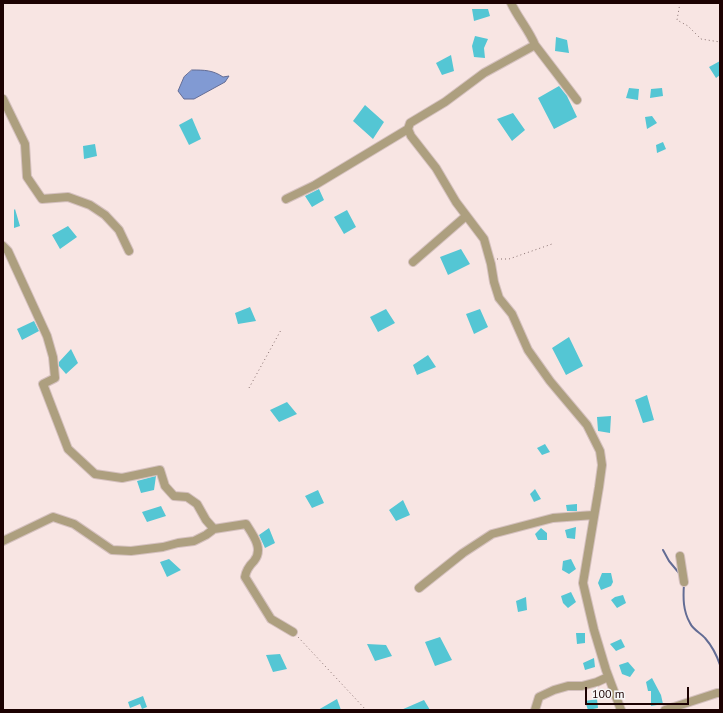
<!DOCTYPE html>
<html>
<head>
<meta charset="utf-8">
<style>
	body { margin:0 }
	#map { position:relative; width:723px; height:713px; overflow:hidden; background:#f8e5e3; font-family:"PT Sans",sans-serif }
	canvas { display:block }
	.frame { position:absolute; inset:0; border:4px solid #1d0202; pointer-events:none }
	.scale { position:absolute; left:585px; top:687px; width:104px; height:18px; box-sizing:border-box; border:2px solid #1d0202; border-top:0; padding-left:5px; font-size:12px; line-height:14px; white-space:nowrap; color:#1d0202; -webkit-text-stroke:3px #f7f7f7; paint-order:stroke }
</style>
</head>
<body>
<div id="map">
<canvas width="723" height="713"></canvas>
<div class="frame"></div>
<div class="scale">100 m</div>
</div>
<script>
const ctx = document.querySelector('canvas').getContext('2d');
ctx.lineJoin = 'round';
function fillPath(path, color) { ctx.fillStyle = color; ctx.fill(path, 'evenodd'); }
function trace(path, color, width, dash) { ctx.strokeStyle = color; ctx.lineWidth = width; ctx.lineCap = dash ? 'butt' : 'round'; ctx.setLineDash(dash || []); ctx.stroke(path); }
const water = new Path2D(`
	M192,70C204,70 213,70 223,77L229,76L225,82L194,99H184L178,91L184,77Z`);
fillPath(water, '#819ad3');
trace(water, '#636c94', 1);
trace(new Path2D(`
	M663,550L669,561L679,573
	M684,584C683,598 683,611 690,623C693,630 701,633 705,638C712,646 717,656 720,665`), '#636c94', 2);
fillPath(new Path2D(`
	M472,9H488L490,16L474,21Z
	M475,36L488,39L484,48L485,58L474,57L472,46Z
	M556,37L567,40L569,53L555,51Z
	M451,55L454,71L442,75L436,63Z
	M720,61V75L716,78L709,67Z
	M559,86L567,96L577,117L554,129L538,98Z
	M629,88L639,89L638,100L626,98Z
	M662,88L663,96L650,98L651,89Z
	M365,105L384,122L373,139L353,121Z
	M513,113L525,130L512,141L497,119Z
	M652,116L657,123L647,129L645,117Z
	M192,118L201,139L189,145L179,125Z
	M663,142L666,149L657,153L656,145Z
	M95,144L97,156L84,159L83,146Z
	M319,189L324,200L312,207L305,196Z
	M15,209L20,226L14,228V210Z
	M347,210L356,227L344,234L334,217Z
	M68,226L77,237L60,249L52,235Z
	M461,249L470,264L448,275L440,257Z
	M250,307L256,321L238,324L235,313Z
	M386,309L395,323L378,332L370,317Z
	M480,309L488,327L474,334L466,314Z
	M34,321L39,331L22,340L17,329Z
	M569,337L583,366L566,375L552,348Z
	M71,349L78,363L66,374L59,366V362Z
	M428,355L436,367L417,375L413,365Z
	M647,395L654,420L643,423L635,400Z
	M287,402L297,414L279,422L270,410Z
	M611,416L610,433L598,431L597,417Z
	M545,444L550,452L542,455L537,448Z
	M156,476L154,490L141,493L137,481Z
	M535,489L541,499L534,502L530,494Z
	M318,490L324,503L312,508L305,496Z
	M403,500L410,515L396,521L389,510Z
	M577,504V511H567L566,505Z
	M161,506L166,516L147,522L142,512Z
	M576,527L575,539L567,538L565,530Z
	M269,528L275,543L265,548L259,535Z
	M541,528L547,533V540H538L535,534Z
	M169,559L181,570L167,577L160,562Z
	M571,559L576,569L569,574L562,570L563,561Z
	M602,573H611L613,582L611,586L601,590L598,583Z
	M571,592L576,602L568,608L563,603L561,596Z
	M623,595L626,603L617,608L611,600L615,597Z
	M526,597L527,610L518,612L516,601Z
	M576,633H585V643L577,644Z
	M440,637L452,660L435,666L425,642Z
	M621,639L625,647L616,651L610,644Z
	M367,644L386,645L392,656L375,661Z
	M280,654L287,669L273,672L266,655Z
	M594,658L595,667L585,670L583,663Z
	M628,662L635,670L630,677L622,674L619,665Z
	M652,678L661,695L663,704L651,706V691H648L646,682Z
	M143,696L147,707L142,709L140,704L130,708L128,702Z
	M337,699L341,710H318Z
	M597,699L598,708L588,710L585,701Z
	M424,700L430,710H401Z`), '#54c6d4');
const minor = new Path2D(`
	M511,3C518,18 529,30 535,45L484,73L445,102L410,123L408,129L411,136L436,168L456,202L484,239L491,264L494,282L499,298L512,314L528,350L550,381L587,425L600,451L602,465L599,487L583,583L594,630L606,670L621,710
	M535,45L577,100
	M3,99L25,144L27,177L42,199L68,197L90,205L105,215L119,230L129,251
	M286,199L315,185L408,129
	M3,246L8,251L47,336L53,357L55,378L43,384L68,449L95,474L122,478L160,470L165,486L174,496L187,497L197,504L206,520L214,529
	M413,262L466,216
	M3,541L53,517L74,524L112,550L131,551L163,547L178,543L194,541L206,535L214,529L246,524C253,535 264,549 254,561C249,566 246,570 245,577L271,619L293,632
	M680,556L684,582
	M419,588L463,553L492,534L553,518L594,515
	M535,710L539,697L554,690L568,686H582L597,682L608,677
	M665,710L717,693H720`);
trace(minor, '#d5c1bf', 10);
trace(new Path2D(`
	M680,3L677,20L688,26L701,39L720,42
	M497,259H509L552,244
	M249,388L281,330
	M298,637L366,710`), '#87706f', 1, [1, 3]);
trace(minor, '#ad9f7f', 8);
</script>
</body>
</html>
